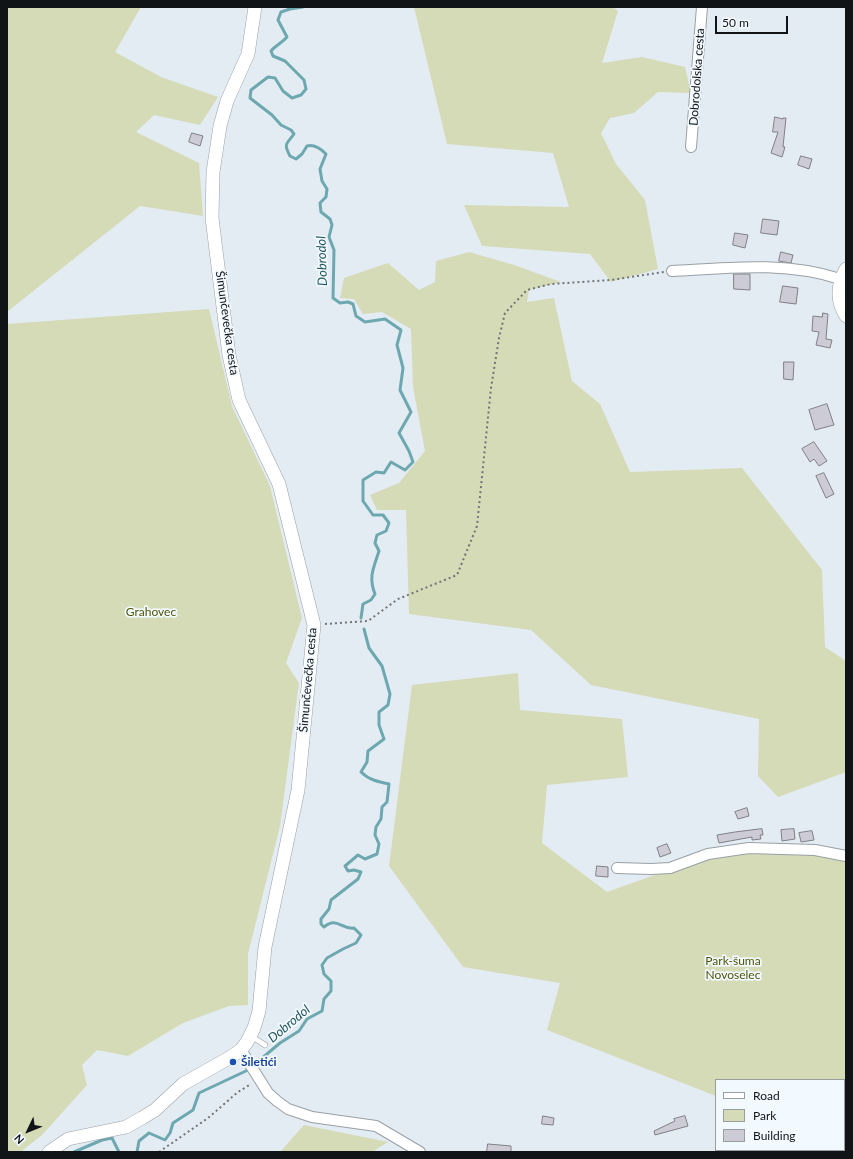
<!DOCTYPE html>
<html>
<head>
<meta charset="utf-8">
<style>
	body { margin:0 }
	#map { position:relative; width:853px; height:1159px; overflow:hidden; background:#e4ecf3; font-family:Lato,sans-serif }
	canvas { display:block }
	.frame { position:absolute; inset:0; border:8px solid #111416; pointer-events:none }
	.legend { position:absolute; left:715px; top:1079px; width:130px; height:72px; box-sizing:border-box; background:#f2f9ff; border:1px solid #989da2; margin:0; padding:5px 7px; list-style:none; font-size:12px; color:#111416 }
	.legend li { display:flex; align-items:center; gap:8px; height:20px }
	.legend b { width:20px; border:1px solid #989da2 }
	.north { position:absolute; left:8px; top:1111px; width:40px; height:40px; -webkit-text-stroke:3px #f2f9ff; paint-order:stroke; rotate:227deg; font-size:11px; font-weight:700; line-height:16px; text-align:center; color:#111416 }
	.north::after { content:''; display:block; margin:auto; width:14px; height:18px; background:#111416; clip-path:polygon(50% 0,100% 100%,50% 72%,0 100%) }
	.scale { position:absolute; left:715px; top:16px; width:73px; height:18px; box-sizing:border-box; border:2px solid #111416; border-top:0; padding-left:5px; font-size:12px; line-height:14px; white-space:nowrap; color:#111416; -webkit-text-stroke:3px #f2f9ff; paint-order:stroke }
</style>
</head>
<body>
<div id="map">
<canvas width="853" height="1159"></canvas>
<div class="frame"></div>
<ul class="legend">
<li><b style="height:5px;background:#fff"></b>Road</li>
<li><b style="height:11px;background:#d5dab7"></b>Park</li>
<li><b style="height:11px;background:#cdcbd5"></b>Building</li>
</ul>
<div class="north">N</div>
<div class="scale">50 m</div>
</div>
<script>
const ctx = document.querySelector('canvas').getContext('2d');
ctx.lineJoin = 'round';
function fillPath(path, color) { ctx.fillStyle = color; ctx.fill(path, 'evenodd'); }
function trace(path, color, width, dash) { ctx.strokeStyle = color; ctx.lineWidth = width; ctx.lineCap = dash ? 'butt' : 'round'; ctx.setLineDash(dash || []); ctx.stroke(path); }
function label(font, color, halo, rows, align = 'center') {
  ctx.font = font + ' Lato,sans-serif'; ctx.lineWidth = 3.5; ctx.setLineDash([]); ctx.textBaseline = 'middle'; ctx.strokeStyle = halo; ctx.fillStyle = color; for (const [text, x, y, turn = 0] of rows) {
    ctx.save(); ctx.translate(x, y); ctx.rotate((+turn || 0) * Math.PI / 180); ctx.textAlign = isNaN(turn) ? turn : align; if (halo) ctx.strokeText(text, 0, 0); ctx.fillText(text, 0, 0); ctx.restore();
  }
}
fillPath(new Path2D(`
	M7,7H141L115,52L161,77L218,97L200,125L154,115L136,132L199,163L203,216L140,206L7,312Z
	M414,7H613L618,11L602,63L642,57L685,67L691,93L658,92L634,113L610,118L601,133L616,164L645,200L658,269L611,282L590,254L482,246L464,205L569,207L553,153L447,144Z
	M469,252L514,265L561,282L529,290L527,302L554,298L572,381L600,404L630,472L742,468L822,570L825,647L846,661V772L778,797L758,776L759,719L591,685L531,630L409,614L406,510H377L370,495L399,483L425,451L413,387L411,329L382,312L363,314L354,299L340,298L344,278L388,263L419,290L435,282L436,261Z
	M209,309L232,406L270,486L302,618L286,663L299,683L280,826L248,954V1005L229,1006L183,1023L128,1056L97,1050L82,1065L87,1085L42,1135L23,1150L22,1152H7V324Z
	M518,673L520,710L622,719L628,777L547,785L542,843L607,892L708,856L800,851L846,860V1126H844V1080H716V1096L547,1030L560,983L463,967L389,866L412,685Z
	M304,1125L388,1142L372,1152H280Z`), '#d5dab7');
trace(new Path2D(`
	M303,7L290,9L281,12L278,20L287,37C282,43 276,45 271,51L273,56L285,61L304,80L306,89L301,95L292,98L283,91L275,78L268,77L251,90L250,98L272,115L281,125L291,130L294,134C287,144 283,143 290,156L296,159L302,154L307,146C315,144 321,149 326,154L320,169L322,181L327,189L326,197L320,203L321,212L330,219L332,225L329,237L334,250L333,298L340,303L348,302L353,304L356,316L365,322L385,319L401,330L397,345L403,368L400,390L411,412L399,433L409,451L413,462L405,470L391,462L384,473L376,472L363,480V501L373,515H383L389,523L386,531L377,535L375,543L379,551C374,567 368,577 375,594L371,600L363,604L361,618
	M74,1152L102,1140L112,1138L119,1152
	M137,1152L139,1141L149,1133L165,1140L170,1133L173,1123L193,1110L199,1093L248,1070L280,1043L299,1031L307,1019L322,1011L324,999L331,991V981L324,974L322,965L327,958L343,949L356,943L361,935L354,928C341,930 337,916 324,927L321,924V919L329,909L331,900L358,879L361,872L354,870L348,871L345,866L358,855L365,859L377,854L379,844L375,835L376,827L381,819L382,807L387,802L389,784C379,782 369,780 361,772L367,762L368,751L384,739L379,725V712L388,705L390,694L382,666L369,648L364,629`), '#6da8b0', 3);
const building = new Path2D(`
	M775,117L783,119V118H786L783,147H785L782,157L771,153L778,132H773Z
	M192,133L203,136L200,146L189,142Z
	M801,156L812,159L809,169L798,165Z
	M763,219L779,221L777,235L761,233Z
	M735,233L748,235L745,248L733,245Z
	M781,252L793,255L791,263L779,261Z
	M734,274H750V290L734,289Z
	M783,286L798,288L796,304L780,302Z
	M823,313L828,314L826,339L832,340L830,348L816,345L819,332L812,331L813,316L822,317Z
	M784,362H794L793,380L784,379Z
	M827,404L834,425L815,430L809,410Z
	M814,442L827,461L819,466L814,459L810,462L802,449Z
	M824,473L834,494L826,498L816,476Z
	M747,808L749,816L738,819L735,812Z
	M762,829L763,835H760L761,839L752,840V837L719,843L717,835L735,832Z
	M794,829L795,839L782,841L781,830Z
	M812,831L814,840L801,842L799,833Z
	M667,844L671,853L660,857L657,848Z
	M597,866L608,867V877L596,876Z
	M543,1116L554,1118L553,1125L542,1124Z
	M685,1116L688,1126L655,1135L654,1131L675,1121L674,1119Z
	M488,1144L511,1146V1152H487Z`);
fillPath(building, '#cdcbd5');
trace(building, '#807f87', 1);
const service = new Path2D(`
	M251,1036L265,1045`);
const minor = new Path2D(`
	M691,147L702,7
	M672,271C727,268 786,261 840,279
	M617,868L651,869L670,868L708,854L749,848L815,850L846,856
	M241,1050L268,1093L277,1101L288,1109L312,1117L376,1126L420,1152`);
const tertiary = new Path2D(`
	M846,269C837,285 836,300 846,316
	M49,1152L68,1139L126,1127L142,1118L155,1110L183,1084L229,1058L241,1050L247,1042L254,1028L259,1011L265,947L298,790L314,625L279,484L239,400L229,355L212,218L213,172L220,126L227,101L248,54L255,7`);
trace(service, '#98a0a6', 6);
trace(minor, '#98a0a6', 12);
trace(tertiary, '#98a0a6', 14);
trace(new Path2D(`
	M325,624L368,621L398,599L457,575L477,526L491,388L499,338L505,313L527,290L551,284L611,280L664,272
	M159,1152L208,1118L238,1092L251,1084`), '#707579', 2, [2, 3]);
trace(service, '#fff', 5);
trace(minor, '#fff', 10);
trace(tertiary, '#fff', 13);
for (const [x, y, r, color] of [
	[233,1062,4,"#1a4fb4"]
]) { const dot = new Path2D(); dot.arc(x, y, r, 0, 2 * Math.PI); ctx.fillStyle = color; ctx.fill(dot); trace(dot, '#f2f9ff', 1.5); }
label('12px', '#111416', '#f2f9ff', [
	["Dobrodolska cesta",697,77,-86],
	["Šimunčevečka cesta",227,323,82],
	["Šimunčevečka cesta",308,680,-85]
]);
label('12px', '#505509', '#f2f9ff', [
	["Grahovec",151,612],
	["Park-šuma",733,961],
	["Novoselec",733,975]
]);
label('bold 12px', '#164399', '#f2f9ff', [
	["Šiletići",241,1062]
], 'left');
label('italic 13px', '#22565c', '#f2f9ff', [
	["Dobrodol",322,261,-92],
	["Dobrodol",289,1024,-40]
]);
</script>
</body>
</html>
